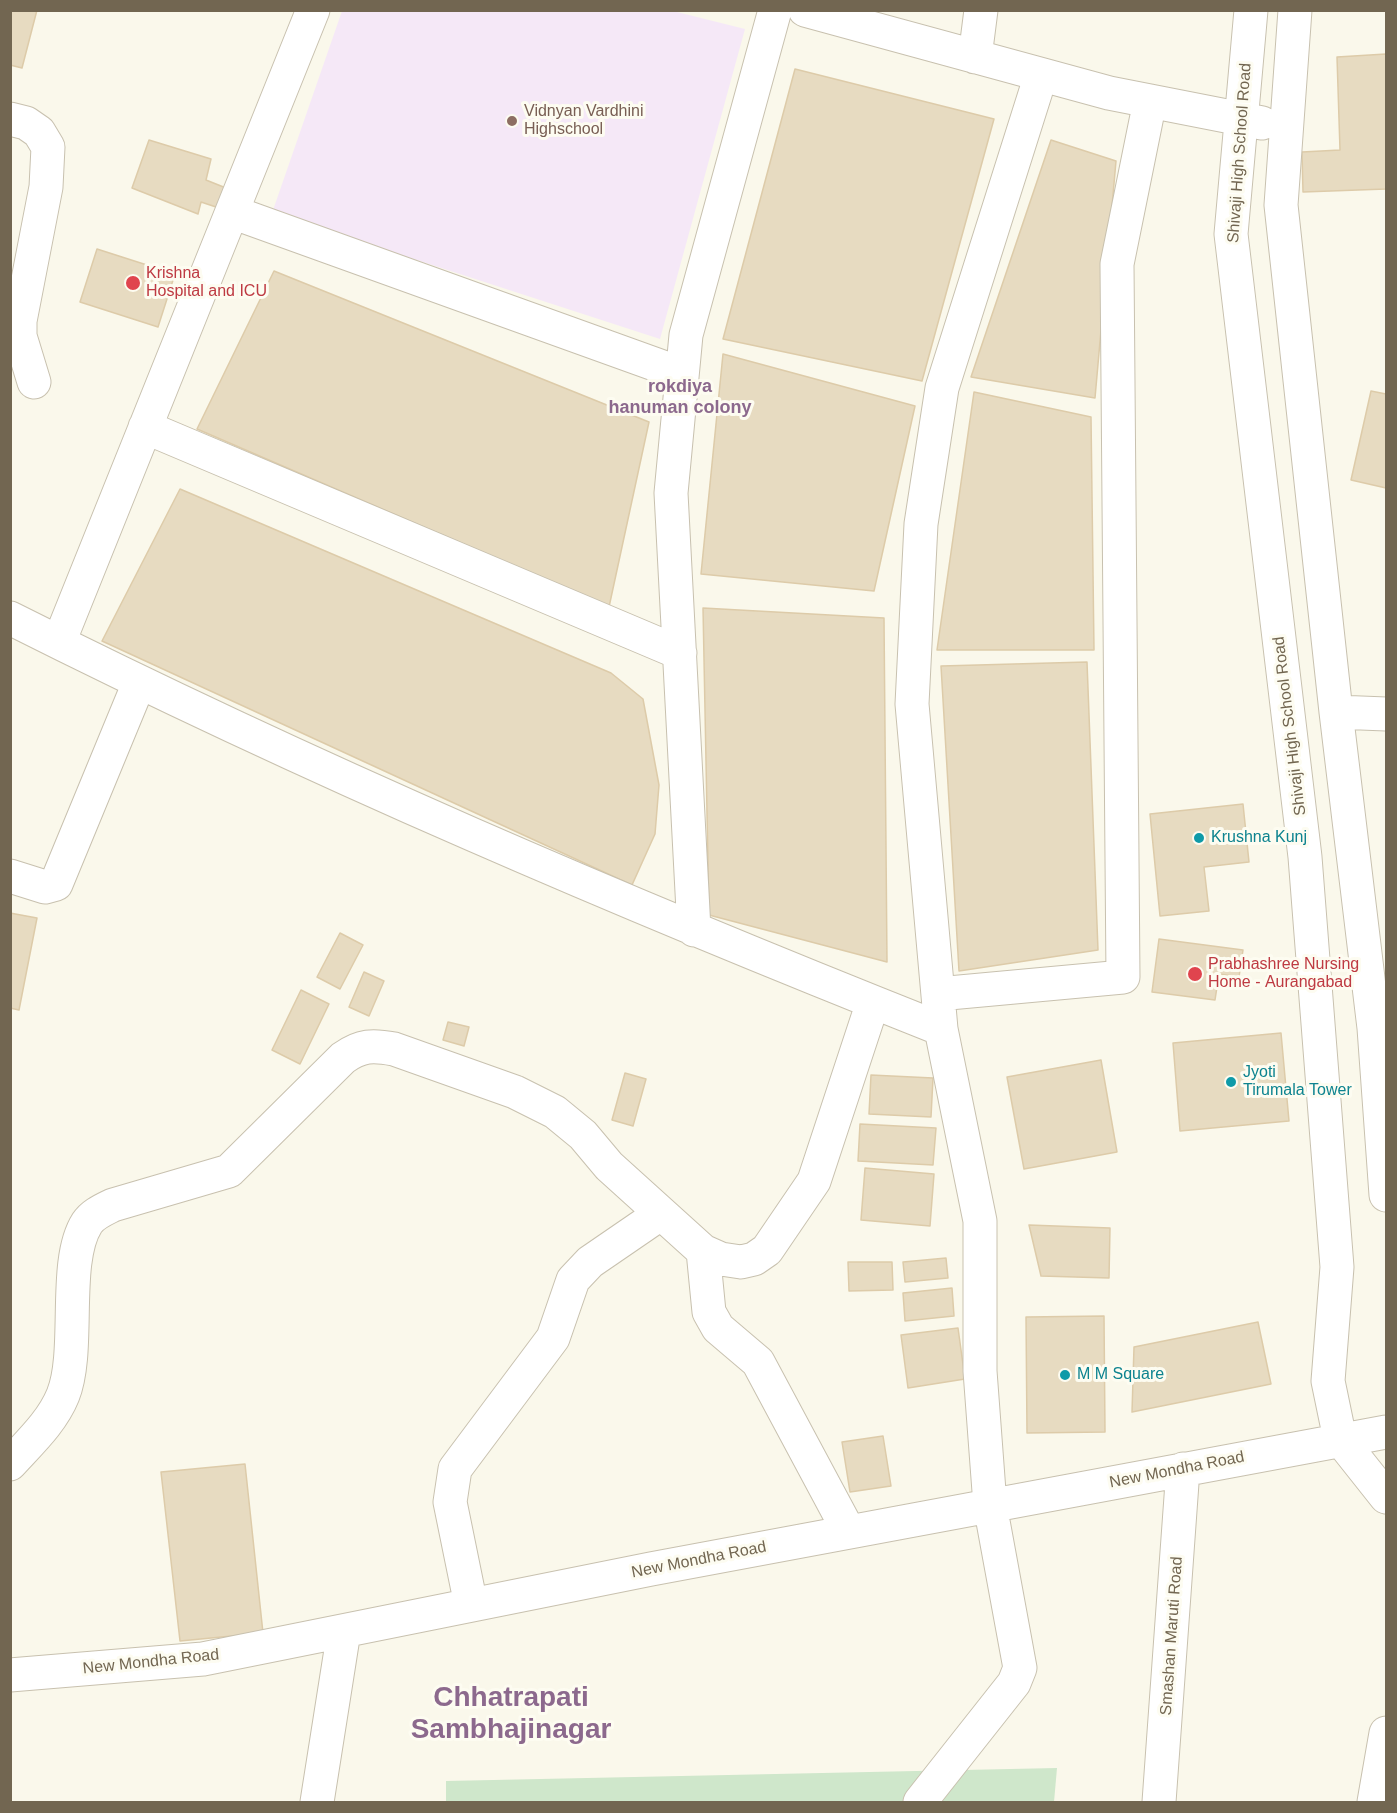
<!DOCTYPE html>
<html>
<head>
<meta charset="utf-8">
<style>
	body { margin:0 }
	#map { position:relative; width:1397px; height:1813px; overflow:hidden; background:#faf8eb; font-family:Arial,sans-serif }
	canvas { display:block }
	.frame { position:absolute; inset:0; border:12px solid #726651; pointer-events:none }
</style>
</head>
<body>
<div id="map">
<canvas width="1397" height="1813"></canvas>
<div class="frame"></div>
</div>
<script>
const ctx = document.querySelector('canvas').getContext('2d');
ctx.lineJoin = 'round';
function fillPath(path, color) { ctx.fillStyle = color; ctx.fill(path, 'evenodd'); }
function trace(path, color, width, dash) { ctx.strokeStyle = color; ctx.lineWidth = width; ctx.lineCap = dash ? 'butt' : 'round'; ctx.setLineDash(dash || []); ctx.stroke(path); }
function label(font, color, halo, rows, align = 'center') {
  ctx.font = font + ' Arial,sans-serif'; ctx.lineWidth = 6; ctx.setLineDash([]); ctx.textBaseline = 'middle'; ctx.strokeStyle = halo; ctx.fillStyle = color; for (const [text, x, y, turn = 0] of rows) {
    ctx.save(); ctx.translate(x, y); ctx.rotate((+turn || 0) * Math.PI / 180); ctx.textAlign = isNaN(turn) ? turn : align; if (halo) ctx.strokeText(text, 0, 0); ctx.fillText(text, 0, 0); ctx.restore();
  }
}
fillPath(new Path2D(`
	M342,11H673L745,29L660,339L272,213Z`), '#f5e8f7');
fillPath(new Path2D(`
	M1057,1768L1054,1802H446V1781Z`), '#cfe7cb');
const building = new Path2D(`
	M10,10H37L22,68L10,65Z
	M1386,54V189L1303,192L1302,152L1340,150L1337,57Z
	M795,69L994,119L922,381L723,339Z
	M149,140L211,159L206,180L226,188L219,208L201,202L198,214L132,188Z
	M1051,140L1116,161L1095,398L971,377Z
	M97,249L175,274L158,327L80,302Z
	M274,271L649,422L609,607L197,429Z
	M723,354L915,406L874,591L701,574Z
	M1371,391L1386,394V488L1351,480Z
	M974,392L1091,417L1094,650H937Z
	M180,489L611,673L643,699L659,785L655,834L632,885L102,641Z
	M703,608L884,618L887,962L709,915Z
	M1087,662L1098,950L959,971L941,666Z
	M1243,804L1249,862L1204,867L1209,911L1160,916L1150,814Z
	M10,913L37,918L19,1010L10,1008Z
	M340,933L363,945L340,989L317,977Z
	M1159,939L1243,950L1239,977L1219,974L1215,1000L1152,992Z
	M364,972L384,981L369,1016L349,1007Z
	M301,990L329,1004L300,1064L272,1050Z
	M448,1022L469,1027L464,1046L443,1040Z
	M1281,1033L1289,1121L1180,1131L1173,1043Z
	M1101,1060L1117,1152L1024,1169L1007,1077Z
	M625,1073L646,1079L633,1126L612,1120Z
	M871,1075L933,1078L931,1117L869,1114Z
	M860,1124L936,1128L933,1165L858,1161Z
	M865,1168L934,1174L930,1226L861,1220Z
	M1029,1225L1110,1228L1109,1278L1041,1276Z
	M946,1258L948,1278L905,1282L903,1262Z
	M848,1262H892L893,1290L849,1291Z
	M952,1288L954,1316L905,1321L903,1293Z
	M1104,1316L1105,1432L1027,1433L1026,1317Z
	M1258,1322L1271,1384L1132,1412L1134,1347Z
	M958,1328L965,1379L908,1388L901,1335Z
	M883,1436L891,1486L850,1492L842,1442Z
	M245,1464L263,1633L180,1641L161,1472Z`);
fillPath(building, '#e7dbc1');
trace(building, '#ddcba9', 1.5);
const minor = new Path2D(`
	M805,10L1109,93L1262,123
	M1251,10L1231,234L1305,857L1337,1267L1328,1381L1340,1439L1386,1497
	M1295,10L1281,205L1336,712L1374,1028L1386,1195
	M975,57L981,10
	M10,119L26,123L39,132L48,147L46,187L20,321V336L34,382
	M232,212L682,374
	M145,427L680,653
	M10,618C314,771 626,904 941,1029
	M59,642L313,10
	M1336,712L1386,714
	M10,876L45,887L56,884L139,683
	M694,930L671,493L686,335L775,10
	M938,994L1123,977L1117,264L1150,101
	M703,1251L709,1312L718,1328L758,1362L849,1532
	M10,1464C30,1442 52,1422 63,1395C81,1350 62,1262 87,1223C93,1214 103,1210 113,1205L229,1171L343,1058C361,1045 373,1045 394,1049L515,1092L555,1112L583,1135L609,1166L703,1251L721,1259L741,1262L754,1259L767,1250L814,1181L873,1002
	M471,1605L450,1502L455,1469L553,1338L573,1280L590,1262L660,1214
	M10,1675L203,1659L651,1569L1386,1432
	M317,1802L344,1631
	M920,1802L1014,1683L1020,1668L990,1505L980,1371V1221L941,1029L912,704L921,524L942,388L1041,75
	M1159,1802L1183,1469
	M1374,1802L1386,1733`);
trace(minor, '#c8c1af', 35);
trace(minor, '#fff', 33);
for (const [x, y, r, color] of [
	[512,121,6,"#8d6e63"],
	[133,283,8,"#e0444e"],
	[1199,838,6,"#0f9aa8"],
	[1195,974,8,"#e0444e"],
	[1231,1082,6,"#0f9aa8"],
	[1065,1375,6,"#0f9aa8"]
]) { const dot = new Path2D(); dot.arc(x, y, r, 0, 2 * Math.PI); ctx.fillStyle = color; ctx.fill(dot); trace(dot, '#fdfcf1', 2); }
label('16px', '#785e54', '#fdfcf1', [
	["Vidnyan Vardhini",524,112],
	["Highschool",524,130]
], 'left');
label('16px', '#726651', '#fdfcf1', [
	["Shivaji High School Road",1240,153,-86],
	["Shivaji High School Road",1290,726,-97],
	["New Mondha Road",1177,1470,-11],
	["New Mondha Road",699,1560,-11],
	["Smashan Maruti Road",1172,1636,-86],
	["New Mondha Road",151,1662,-6]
]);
label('16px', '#be3a42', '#fdfcf1', [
	["Krishna",146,274],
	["Hospital and ICU",146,292],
	["Prabhashree Nursing",1208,965],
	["Home - Aurangabad",1208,983]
], 'left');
label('16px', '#0d838f', '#fdfcf1', [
	["Krushna Kunj",1211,838],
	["Jyoti",1243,1073],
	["Tirumala Tower",1243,1091],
	["M M Square",1077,1375]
], 'left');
label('bold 18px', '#8c698d', '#fdfcf1', [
	["rokdiya",680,387],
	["hanuman colony",680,408]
]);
label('bold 28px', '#8c698d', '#fdfcf1', [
	["Chhatrapati",511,1698],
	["Sambhajinagar",511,1730]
]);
</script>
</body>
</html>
